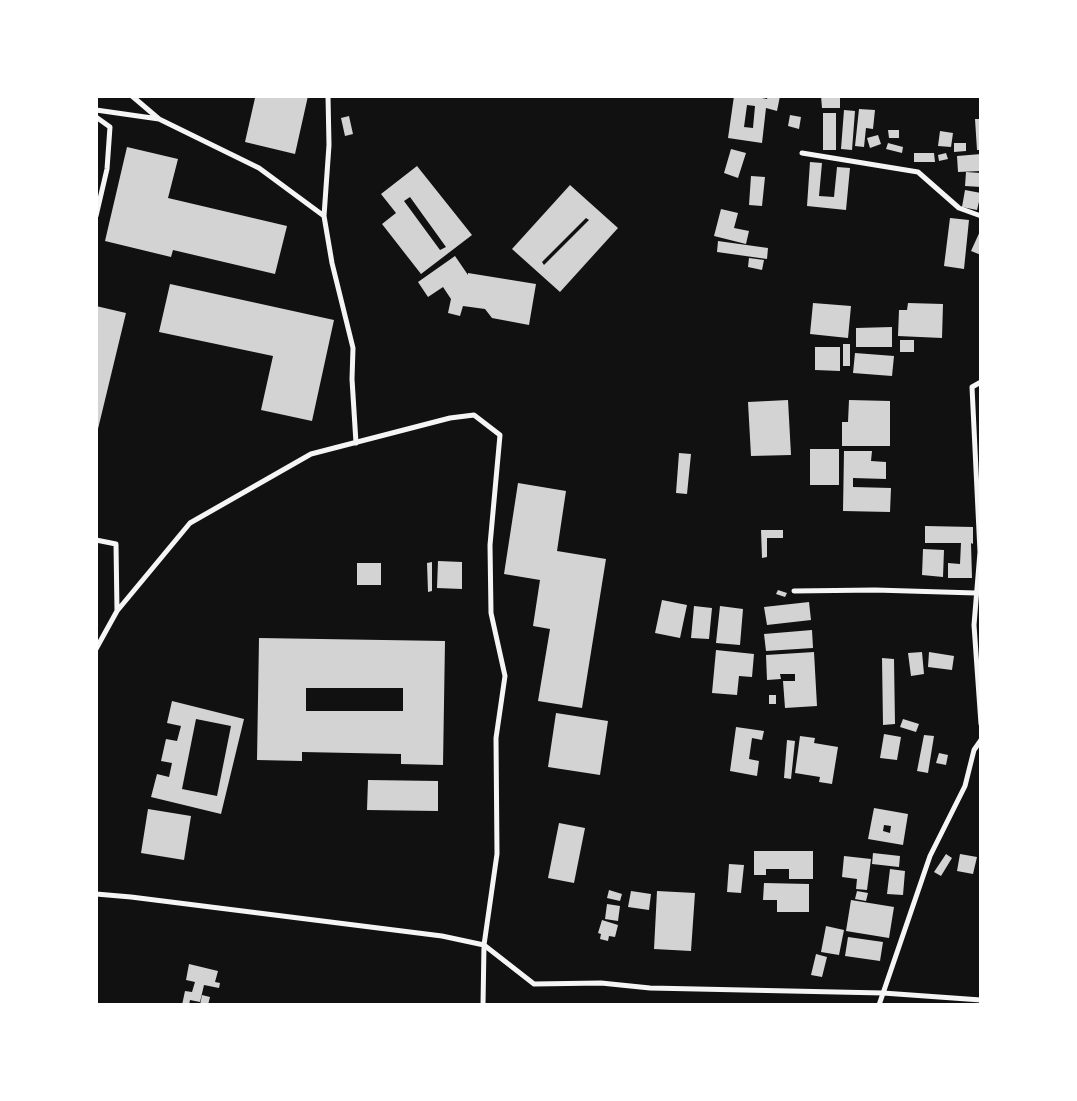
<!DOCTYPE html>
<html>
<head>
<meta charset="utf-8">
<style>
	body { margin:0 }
	#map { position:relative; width:1077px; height:1101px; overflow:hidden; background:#111; font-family:"Roboto Condensed",sans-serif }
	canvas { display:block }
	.frame { position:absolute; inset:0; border:98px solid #fff; pointer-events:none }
</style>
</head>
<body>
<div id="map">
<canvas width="1077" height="1101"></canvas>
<div class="frame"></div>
</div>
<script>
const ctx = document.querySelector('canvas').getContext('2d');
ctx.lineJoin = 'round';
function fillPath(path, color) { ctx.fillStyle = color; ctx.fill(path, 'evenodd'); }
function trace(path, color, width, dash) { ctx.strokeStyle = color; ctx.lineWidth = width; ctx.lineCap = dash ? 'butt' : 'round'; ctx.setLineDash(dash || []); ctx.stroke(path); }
fillPath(new Path2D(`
	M250,96H308L295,154L245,142L255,98Z
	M734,96H752L767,99L768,96H780L777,111L766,108L762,143L728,138ZM747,105L755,106L753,128L744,127Z
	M821,96H840V108H822Z
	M859,109L875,110L873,129L866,128L864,147L855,146Z
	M844,110L855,111L852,150L841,149Z
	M823,113H836V150H823Z
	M790,115L801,117L799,129L788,126Z
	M349,116L353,134L345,136L341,118Z
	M975,119H981V150H977Z
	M888,130H899V138H889Z
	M940,131L953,133L951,147L938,146Z
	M878,135L881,144L870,148L867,138Z
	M888,143L903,147L902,153L886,149Z
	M954,143H966V151L954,152Z
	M127,147L178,159L168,198L287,226L275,274L173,250L171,257L105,241Z
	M731,149L746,153L738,178L724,173Z
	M914,153H934L935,162H914Z
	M946,153L948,159L939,161L938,155Z
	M981,154V171L958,172L957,156Z
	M810,162L822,163L819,196L834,197L837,167L850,168L846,210L807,206Z
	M417,166L472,235L421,274L382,224L396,213L381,194ZM410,197L446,247L440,250L404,201Z
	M966,172L981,173V187L965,186Z
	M751,176L765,177L762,206L749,205Z
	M570,185L618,228L560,292L512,249ZM586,218L589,220L544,265L542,262Z
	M965,190L981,193L977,210L962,207Z
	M721,209L738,213L734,228L749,231L746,244L714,236Z
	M950,218L969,220L964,269L944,266Z
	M981,229V255L971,251Z
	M718,241L768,248L767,259L717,252Z
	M455,256L468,275V273L536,284L529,325L492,318L485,309L463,306L460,316L448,313L451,299L443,287L428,297L418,282Z
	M749,258L764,260L762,270L748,267Z
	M170,284L334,320L312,421L261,410L273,356L159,332Z
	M813,303L851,306L848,338L810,334Z
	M908,303L943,304L942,338L898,336L899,310H907Z
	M96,306L126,313L97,433H96Z
	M892,327V347H856V328Z
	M900,340H914V352H900Z
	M843,344H850V366H843Z
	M815,347H840V371L815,370Z
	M855,353L894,356L892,376L853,373Z
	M788,400L791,455L751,456L748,402Z
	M849,400L890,401V446H842V422H848Z
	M810,449H839V485H810Z
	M844,451H872L871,461L886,462V479L853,478V487L891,488L890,512L843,511Z
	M679,453L691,454L687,494L676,493Z
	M518,483L566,491L557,551L606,559L582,708L538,701L550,629L533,626L540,580L504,574Z
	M925,526L973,527V544L971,543L972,578H948V563L960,564L961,543H925Z
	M761,530H783V538H767V557L762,558Z
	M923,549L944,550L943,577L922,575Z
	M438,561L462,562V589L437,588Z
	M432,562V591L428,592L427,563Z
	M357,563H381V585H357Z
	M778,590L787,593L785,597L776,594Z
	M662,600L687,605L680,638L655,633Z
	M809,602L811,620L767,625L764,607Z
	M694,606L712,608L709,639L691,638Z
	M720,606L743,609L740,645L716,643Z
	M812,630L813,648L766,651L764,634Z
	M259,638L445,641L443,765L401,764V754L302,752V761L257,760ZM306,688H403V711H306Z
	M716,650L754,654L752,677L739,676L737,695L712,693Z
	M814,652L817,706L785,708L783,681H795V674H780L781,679L767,680L766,655Z
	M922,652L924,674L911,676L908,653Z
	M929,652L954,656L952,670L928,667Z
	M882,658L894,659L895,724L883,725Z
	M769,695H776V704H769Z
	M172,701L244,719L221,814L151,797L157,774L169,777L172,763L161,761L166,739L177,741L181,726L167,723ZM196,719L231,726L217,796L182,789Z
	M556,713L608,721L600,775L548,767Z
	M903,719L919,724L916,732L900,727Z
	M736,727L764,731L762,740L752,738L749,759L759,761L757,776L730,771Z
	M884,734L901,737L897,760L880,758Z
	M924,735L934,736L928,773L917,771Z
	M800,736L815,738L814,743L838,747L832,784L819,782L820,777L795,773Z
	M787,740L795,741L791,779L784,778Z
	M939,753L948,755L946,765L936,763Z
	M368,780L438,781V811L367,810Z
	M874,808L908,814L903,845L868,839ZM884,825L891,826L890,833L883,831Z
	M148,809L191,816L184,860L141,853Z
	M559,823L585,828L574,883L548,878Z
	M754,851H813V879H789V869H766V875H754Z
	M873,853L900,856L899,867L872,864Z
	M946,854L952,858L941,876L934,872Z
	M960,854L977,857L973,874L957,871Z
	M844,856L871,859L867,890L856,889L857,879L842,877Z
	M729,864L744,865L741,893L727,892Z
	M890,869L905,871L903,895L887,894Z
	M764,883L809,884V912H777V900H763Z
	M609,890L622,894L620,901L607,898Z
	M631,891L651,894L649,910L628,907Z
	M657,891L695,893L691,951L654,949Z
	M857,891L868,893L866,901L855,899Z
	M851,900L894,907L889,938L846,931Z
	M607,904L620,906L618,921L605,919Z
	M602,920L618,925L615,937L609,936L608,941L600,939L601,934L598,933Z
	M826,926L844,930L839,955L821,952Z
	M848,937L883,942L880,961L845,956Z
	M816,954L827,957L822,977L811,975Z
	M189,964L218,971L215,982L220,983L219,988L204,985L200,1002L190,1000L189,1005H182L185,991L192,992L195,982L186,980Z
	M202,995L210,997L208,1005H200Z`), '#d3d3d3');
trace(new Path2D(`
	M132,96L159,119L259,168L324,216L332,263L353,348L352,379L356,443
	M96,110L159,119
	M96,117L110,127L107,169L96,216
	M802,153L918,172L959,208L981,216
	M324,216L329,145L328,96
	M981,382L972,387L980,552L974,625L981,724
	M96,540L116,544L117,611L96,649
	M794,591L875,590L976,593
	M117,611L190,523L311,454L450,418L474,415L500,435L490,545L491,613L505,676L496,738L497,854L484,945L483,1005
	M96,894L131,897L442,936L484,945L534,984L601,983L650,988L883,993L981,1000
	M879,1005L930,856L965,786L974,750L981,740`), '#f5f5f5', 5);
</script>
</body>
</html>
